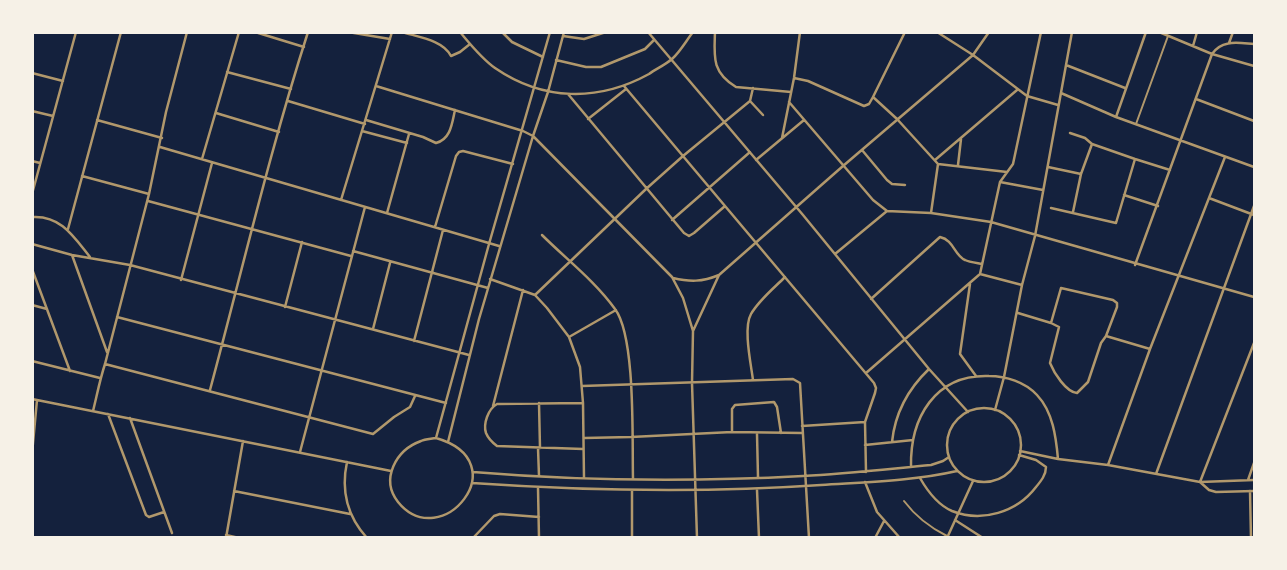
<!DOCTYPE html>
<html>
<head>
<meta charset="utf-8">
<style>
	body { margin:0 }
	#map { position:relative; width:1287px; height:570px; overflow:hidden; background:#14213d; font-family:"Golos Text",sans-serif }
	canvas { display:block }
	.frame { position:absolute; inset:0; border:34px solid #f6f1e7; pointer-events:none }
</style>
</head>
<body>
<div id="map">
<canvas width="1287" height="570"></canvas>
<div class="frame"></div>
</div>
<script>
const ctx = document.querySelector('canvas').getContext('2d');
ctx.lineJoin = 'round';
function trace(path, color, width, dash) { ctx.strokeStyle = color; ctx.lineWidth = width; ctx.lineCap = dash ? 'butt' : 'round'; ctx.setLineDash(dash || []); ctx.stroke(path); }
trace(new Path2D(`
	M1136,124L1168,36
	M904,501C916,517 929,527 947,536`), '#b1986c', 2);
trace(new Path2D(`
	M255,32L304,47
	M348,32L390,39
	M402,32C418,37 443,40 451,56L460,52L470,44
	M460,32C471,45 481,58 495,68C543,101 598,102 649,74C656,69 665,65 672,59C680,52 686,41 693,32
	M502,32L512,42L543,57
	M648,32L803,215L929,369L968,412
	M715,32C714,58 712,72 736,87L791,92
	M937,32L973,55L1027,96L1058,105
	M1159,32L1212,54L1254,66
	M563,36L584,39L606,32
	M1229,43L1233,32
	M1193,46L1197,32
	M556,60L586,67H601L645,49L654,40
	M1066,65L1125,88
	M227,72L291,89
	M32,73L63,81
	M794,78L808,81L864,106L869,104L873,97L897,119L938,164L1007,172
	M376,86L523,131L533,136L672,277L683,298L693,331
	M624,86L874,383L876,388L875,393L865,422L866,472
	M753,88L750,101L763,115
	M1061,93L1116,117L1254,167
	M568,94L684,233L689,236L694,233L725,206
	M873,97L905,32
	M1196,99L1254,121
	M288,101L365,124
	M789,102L873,200L887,211L931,213L991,222L1254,297
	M32,111L53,116
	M216,113L279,132
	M1116,117L1146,32
	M588,119L626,89
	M97,120L162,138
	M366,120L423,137L436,143C451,139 452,123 455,110
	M362,131L407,143
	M1070,133L1085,138L1092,144L1135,159L1170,170
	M782,138L794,78L800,32
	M160,147L499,246
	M862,150L887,180L892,184L905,185
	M202,159L239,32
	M756,160L804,120
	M935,160L1017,90
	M32,161L40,163
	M958,165L961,139
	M1048,167L1081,174
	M82,176L149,194
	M1000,182L1043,190
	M32,194L76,32
	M1124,195L1158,206
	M1209,198L1254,215
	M341,200L392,32
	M148,201L351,256
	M1051,208L1116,223L1135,159
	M1073,212L1081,174L1092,144
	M387,213L409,134
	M931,213L938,164
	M32,217C61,215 74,237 90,257
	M672,220L750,152
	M435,227L456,156L459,152L463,151L513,164
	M68,229L121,32
	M542,235C566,259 595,281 615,309C636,337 632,441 633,479
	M32,244L72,255L130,265L469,355
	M353,251L488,288
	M835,254L887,211
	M72,255L107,352
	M1135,265L1212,54C1222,39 1239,43 1254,44
	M32,269L70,371
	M980,274L1022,285
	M673,278C690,282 702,282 719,275L843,166L973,55L989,32
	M490,279L535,295L547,308L569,337L580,367L583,403L584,478
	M181,280L212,163
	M970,284L960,354L976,376
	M535,295L646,189L683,156L750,101
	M871,299L940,237C954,240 954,255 965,260C969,262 977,263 982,264
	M32,305L47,309
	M285,307L302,242
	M1018,313L1051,323L1059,327L1050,363C1054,373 1066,392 1077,393L1088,382L1101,343L1106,336L1117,307V303L1113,300L1061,288L1051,323
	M117,317L446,403
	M373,329L390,263
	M1106,336L1150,349
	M569,337L616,310
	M414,341L443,230
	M32,361L100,378
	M105,364L373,434L394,417L410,407L415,396
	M866,373L980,274L1000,182L1013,164L1041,32
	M753,380C751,364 743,328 751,314C759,300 774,288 785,277
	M582,386L793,379L800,383L809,538
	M210,390C242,271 270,150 308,32
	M32,399L391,471
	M539,403L540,448
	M493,406L523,290
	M947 445a37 37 0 1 1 74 0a37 37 0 1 1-74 0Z
	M995,410L1004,377L1022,285L1035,236L1072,32
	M93,411C97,395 100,379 105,364L149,194L166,112L187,32
	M108,414L146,515L149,517L164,512
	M130,418L172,533
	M802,426L865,422
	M732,432V409L735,405L774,402L777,407L781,433
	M757,434L758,477
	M436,438L489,244L550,32
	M436,438C519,462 441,555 398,502C380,479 396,450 421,441C425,439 431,439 436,438Z
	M584,438L631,437L732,432L802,433
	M448,442L479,319L533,136L548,92L564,32
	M892,442C895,413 908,389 929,369
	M865,445L913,440
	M538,448L539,476
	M583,449L497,446C493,443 488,438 486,433C483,424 488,409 497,404L583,403
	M1020,451L1058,459L1108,465L1200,482L1254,480
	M300,452L365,207
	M32,454L37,400
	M347,462C341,490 347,516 367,538
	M1108,465L1150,349L1225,157
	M911,467C910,418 935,374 989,376C1006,376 1025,382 1037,395C1053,412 1056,437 1058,459
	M473,472C582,481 693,482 803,476C845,474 888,469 931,465L943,461L949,457
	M1156,474L1254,206
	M920,478C928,492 938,505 952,511C982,523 1017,512 1036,487C1041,481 1046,475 1046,467L1036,460L1019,455
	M1248,480L1254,463
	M865,482L877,512L900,538
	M1200,482L1254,343
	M1200,482L1209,490L1216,492L1254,491
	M472,483C589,491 705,493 821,485C867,482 913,481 957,471
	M538,488L539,538
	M632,490V538
	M757,490L759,538
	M234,491L350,514
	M1250,491L1251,538
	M955,520L983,538
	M226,535L239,538
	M226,538L243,441
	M473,538L494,516L500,514L539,517
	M697,538L692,383L693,331L719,275
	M875,538L884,521
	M947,538L973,481
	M1069,538H1076`), '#b1986c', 2.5);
</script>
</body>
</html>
